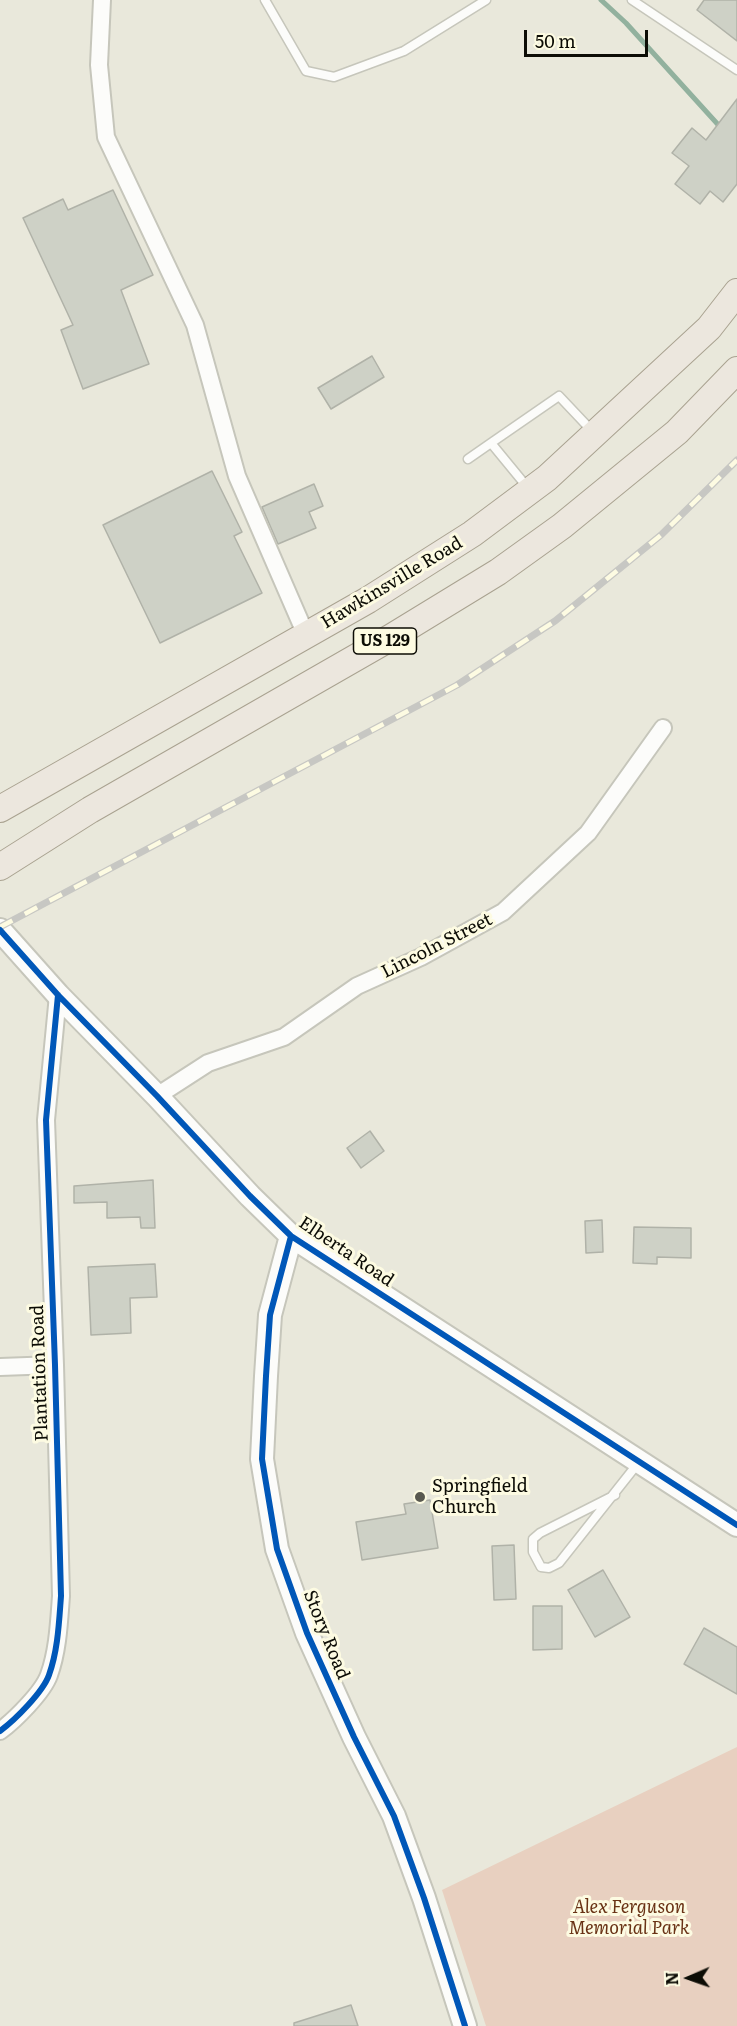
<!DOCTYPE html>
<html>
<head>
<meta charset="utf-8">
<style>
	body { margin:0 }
	#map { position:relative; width:737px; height:2026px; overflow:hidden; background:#e9e8db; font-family:Literata,serif }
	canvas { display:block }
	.north { position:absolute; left:659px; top:1948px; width:60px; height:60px; -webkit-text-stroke:4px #fdfbe2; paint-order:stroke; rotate:268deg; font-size:16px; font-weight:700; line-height:24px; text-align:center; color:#0c0c05 }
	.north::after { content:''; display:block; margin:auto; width:21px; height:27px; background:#0c0c05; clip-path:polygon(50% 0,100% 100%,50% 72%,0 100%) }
	.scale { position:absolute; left:524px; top:30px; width:124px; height:27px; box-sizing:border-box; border:3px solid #0c0c05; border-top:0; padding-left:8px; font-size:18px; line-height:21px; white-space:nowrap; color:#0c0c05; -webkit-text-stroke:4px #fdfbe2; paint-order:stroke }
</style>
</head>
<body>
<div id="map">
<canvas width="737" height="2026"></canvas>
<div class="north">N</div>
<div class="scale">50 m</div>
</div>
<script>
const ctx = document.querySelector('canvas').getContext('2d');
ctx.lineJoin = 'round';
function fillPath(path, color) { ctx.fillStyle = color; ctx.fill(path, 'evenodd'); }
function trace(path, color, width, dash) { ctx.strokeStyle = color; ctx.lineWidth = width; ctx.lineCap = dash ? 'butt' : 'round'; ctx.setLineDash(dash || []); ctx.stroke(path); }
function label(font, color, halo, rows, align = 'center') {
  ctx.font = font + ' Literata,serif'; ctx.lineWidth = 6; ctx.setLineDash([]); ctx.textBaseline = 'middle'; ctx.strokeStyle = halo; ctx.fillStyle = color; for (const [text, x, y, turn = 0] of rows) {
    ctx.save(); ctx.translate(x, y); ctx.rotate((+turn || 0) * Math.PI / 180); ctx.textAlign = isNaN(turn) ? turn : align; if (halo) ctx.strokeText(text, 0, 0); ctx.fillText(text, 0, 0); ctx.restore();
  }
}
fillPath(new Path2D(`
	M737,1747V2026H486L442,1890Z`), '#e8d0c0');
trace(new Path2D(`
	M601,0L626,23L722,129`), '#92b19e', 5);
const building = new Path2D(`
	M704,0H737V41L697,10Z
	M737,99V184L723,202L710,191L700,204L675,184L689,166L672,153L692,128L706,140Z
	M113,190L153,275L121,290L149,364L83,389L61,330L73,325L23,218L63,199L68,210Z
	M372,356L384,377L331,409L318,388Z
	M212,471L242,532L234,536L262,593L160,643L103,525Z
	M314,484L323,506L309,512L316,528L278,544L262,507Z
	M370,1131L384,1151L361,1168L347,1148Z
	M153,1180L155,1228H141L140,1217L107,1218V1202L74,1203V1186Z
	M602,1220L603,1252L586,1253L585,1221Z
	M634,1227L691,1228V1258L657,1257V1264L633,1263Z
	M155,1264L157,1297L130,1298L131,1333L91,1335L88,1267Z
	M430,1500L438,1548L362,1560L356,1522L406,1514L404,1504Z
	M514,1545L516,1599L494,1600L492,1546Z
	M603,1570L630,1617L595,1637L568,1590Z
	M533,1606H562V1649L533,1650Z
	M704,1628L737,1647V1694L684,1664Z
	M351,2005L358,2026H294V2023Z`);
fillPath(building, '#ced1c6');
trace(building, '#b0b2a8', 1.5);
const lane = new Path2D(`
	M265,0L306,71L334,77L404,51L486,0
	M632,0L737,70
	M468,459L491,443
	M528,488L491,443L559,396L594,433
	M615,1495L540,1533L533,1539V1552L541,1567L549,1568L559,1563L639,1462`);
const street = new Path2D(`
	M102,0L99,65L106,137L195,325L237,476L306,635
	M157,1096L208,1063L284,1037L357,986L421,957L503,912L588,833L663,728
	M0,1367L55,1365
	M0,1731C15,1720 43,1692 49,1675C58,1650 59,1622 61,1596L55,1365L46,1120L58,995`);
const secondary = new Path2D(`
	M0,930L58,995L157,1096L250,1196L291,1236L737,1525
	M291,1236L270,1315L266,1376L262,1459L277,1549L307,1633L354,1737L394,1816L424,1898L465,2026`);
const primary = new Path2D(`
	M0,809L368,600L472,534L547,478L709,328L737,292
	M0,867L90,810L390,638L498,572L562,526L677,432L737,370`);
trace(lane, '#c6c6bb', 11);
trace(street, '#c6c6bb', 20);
trace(secondary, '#c6c6bb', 26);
trace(primary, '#a9a290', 28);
trace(lane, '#fcfcfa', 8);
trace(street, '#fcfcfa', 16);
trace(secondary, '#fcfcfa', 22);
trace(primary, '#ece7de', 26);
const rail = new Path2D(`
	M0,927L457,685L555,621L661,535L737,460`);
trace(rail, '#c7c7c3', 7);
trace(rail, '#fdfbe2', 4.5, [14]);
trace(new Path2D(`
	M0,930L58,995L157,1096L250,1196L291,1236L737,1525
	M291,1236L270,1315L266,1376L262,1459L277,1549L307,1633L354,1737L394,1816L424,1898L465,2026
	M0,1731C15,1720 43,1692 49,1675C58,1650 59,1622 61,1596L55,1365L46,1120L58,995`), '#0057b8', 6);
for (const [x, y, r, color] of [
	[420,1497,6,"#595950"]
]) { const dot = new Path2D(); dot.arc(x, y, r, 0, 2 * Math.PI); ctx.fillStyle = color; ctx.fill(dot); trace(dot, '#fdfbe2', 2); }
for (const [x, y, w] of [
	[385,641,63]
]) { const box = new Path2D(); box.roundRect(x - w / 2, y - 13, w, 26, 4.5); ctx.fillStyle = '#fdfbe2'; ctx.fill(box); trace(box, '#0c0c05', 1.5); }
label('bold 16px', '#0c0c05', null, [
	["US 129",385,641]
]);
label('18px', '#0c0c05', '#fdfbe2', [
	["Hawkinsville Road",392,583,-31],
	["Lincoln Street",437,946,-27],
	["Elberta Road",346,1252,34],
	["Plantation Road",40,1373,-92],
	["Story Road",326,1635,68]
]);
label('18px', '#0c0c05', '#fdfbe2', [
	["Springfield",432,1487],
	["Church",432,1508]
], 'left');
label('italic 18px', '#693215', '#fdfbe2', [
	["Alex Ferguson",629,1908],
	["Memorial Park",629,1929]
]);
</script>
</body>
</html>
